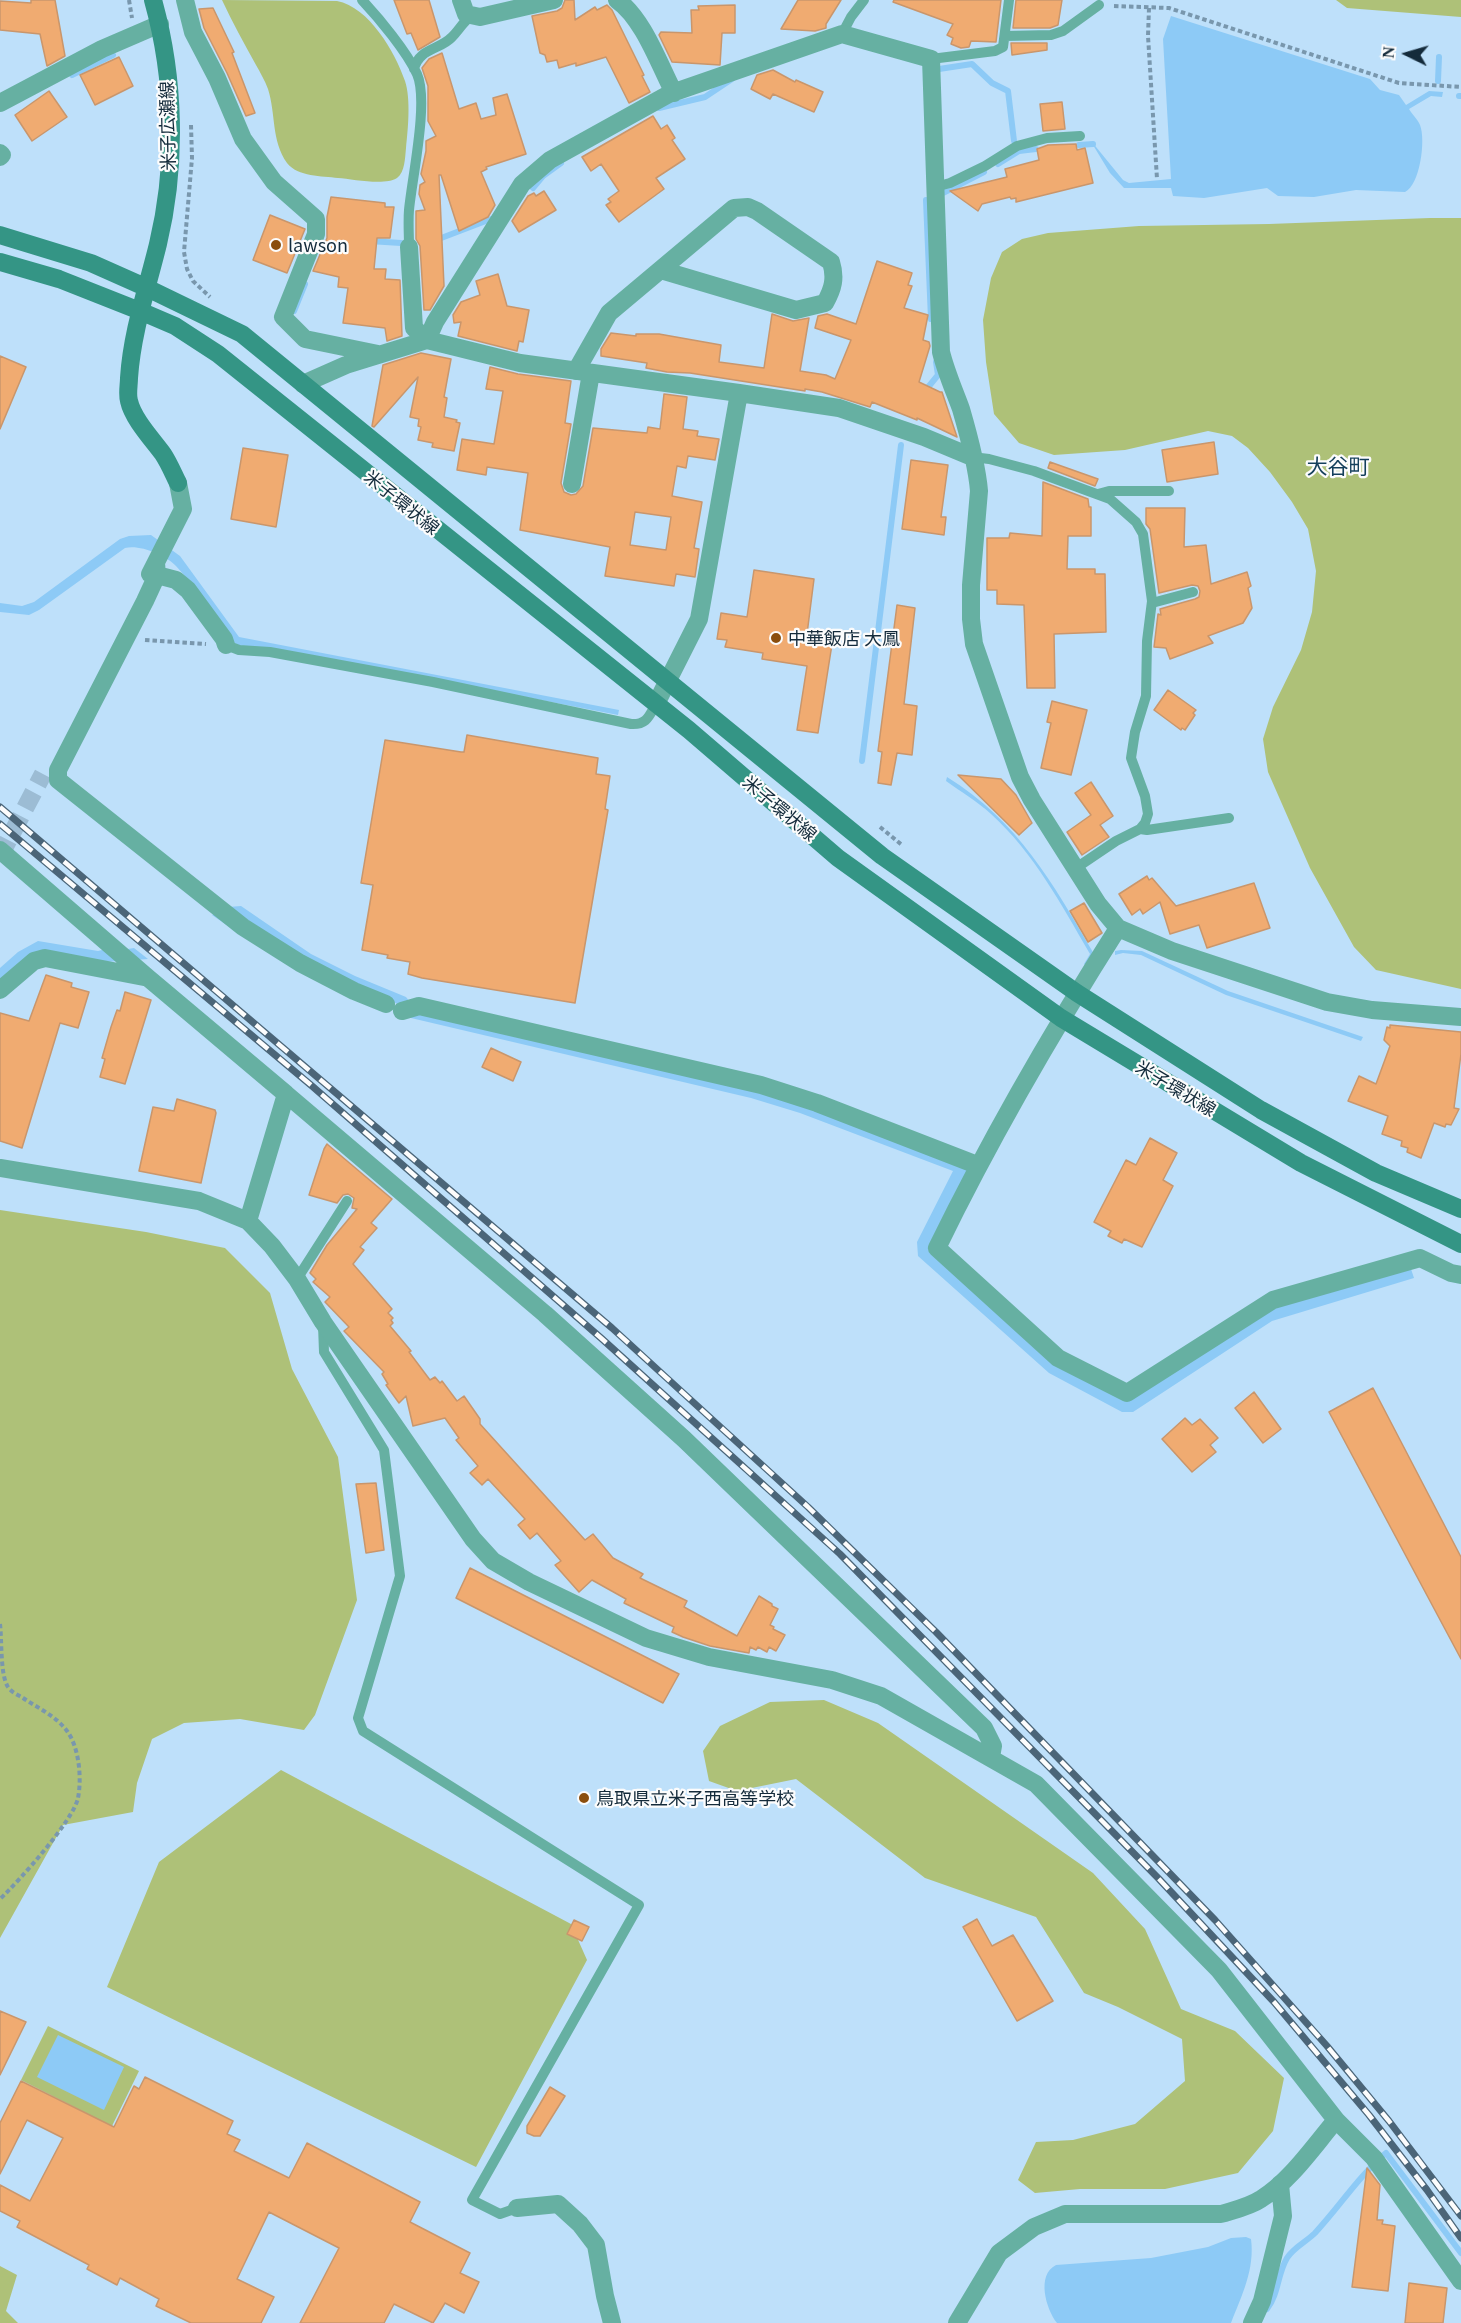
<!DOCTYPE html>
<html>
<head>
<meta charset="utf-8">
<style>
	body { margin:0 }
	#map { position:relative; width:1461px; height:2323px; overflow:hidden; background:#bee0fa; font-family:Georgia,serif }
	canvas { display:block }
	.north { position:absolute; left:1377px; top:24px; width:60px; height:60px; -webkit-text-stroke:4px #fcfcfc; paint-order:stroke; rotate:275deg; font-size:16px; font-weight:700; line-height:24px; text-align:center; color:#142b3b }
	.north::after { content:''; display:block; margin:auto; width:21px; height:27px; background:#142b3b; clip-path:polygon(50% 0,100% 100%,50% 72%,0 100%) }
</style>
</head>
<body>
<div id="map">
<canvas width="1461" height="2323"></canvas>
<div class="north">N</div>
</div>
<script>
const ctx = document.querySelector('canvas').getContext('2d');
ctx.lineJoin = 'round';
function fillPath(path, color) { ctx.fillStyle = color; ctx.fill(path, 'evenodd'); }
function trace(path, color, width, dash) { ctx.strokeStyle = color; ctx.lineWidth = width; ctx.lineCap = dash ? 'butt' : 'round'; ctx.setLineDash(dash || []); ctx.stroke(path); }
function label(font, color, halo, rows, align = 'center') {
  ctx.font = font + ' Georgia,"Noto Sans JP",serif'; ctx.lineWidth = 4.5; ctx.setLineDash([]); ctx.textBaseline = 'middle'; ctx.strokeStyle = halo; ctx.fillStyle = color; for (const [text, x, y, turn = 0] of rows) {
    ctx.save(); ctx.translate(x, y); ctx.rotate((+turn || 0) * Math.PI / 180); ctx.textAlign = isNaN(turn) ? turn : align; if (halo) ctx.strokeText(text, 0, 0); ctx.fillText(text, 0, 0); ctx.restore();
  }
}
fillPath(new Path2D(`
	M222,0L337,1C369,7 395,52 405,81C411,99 408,129 406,148C405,158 405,172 397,178C385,186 352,179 338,178C322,176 298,177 287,163C271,140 276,114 268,89C265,81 260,72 256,65C244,43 232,22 222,0Z
	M1336,0H1461V17L1347,8Z
	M1430,218H1461V989L1376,970L1354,947L1310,868L1268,772L1263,739L1273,707L1301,650L1312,612L1316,571L1308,529L1292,502L1270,472L1248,448L1232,436L1208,431L1125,450L1054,455L1019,443L994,414L986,362L983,320L991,278L1002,252L1022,239L1048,233L1139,226L1269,224Z
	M0,1210L146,1232L225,1248L270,1293L292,1369L338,1457L357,1600L315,1715L304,1730L240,1719L184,1723L152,1739L137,1783L133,1812L63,1825L0,1938Z
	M824,1700L878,1723L1093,1873L1145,1929L1181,2009L1235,2031L1284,2078L1273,2131L1238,2173L1165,2189H1080L1035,2193L1018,2180L1036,2142L1073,2140L1135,2124L1185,2081L1182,2039L1118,2007L1084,1993L1036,1917L925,1878L796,1779L737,1791L709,1781L703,1751L720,1726L770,1702Z
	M281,1770L571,1924L587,1960L476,2167L107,1987L159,1862Z
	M48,2026L139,2071L112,2126L21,2080Z
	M0,2266L17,2275L6,2311L18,2323H0Z`), '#aec178');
fillPath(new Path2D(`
	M1171,16L1370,79L1380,90L1399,95L1406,105L1429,91L1443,92L1442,97L1431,96L1409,109C1412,114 1418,120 1420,125C1426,140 1420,185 1405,192L1356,190L1314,197L1278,196L1267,188L1204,198L1173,196L1171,188H1124L1110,173L1093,145L1088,143L1092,142L1123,180L1129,183L1171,179L1163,39Z
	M151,535L180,556L239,637L619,710L618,715L268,647L266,649L240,646L231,641C214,617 195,586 176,566C166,555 139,544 125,548L39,610L29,615L0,612V603L22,606L34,602L120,539L129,536Z
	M947,777C1019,822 1052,882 1094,954L1086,966L1084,964L1090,954C1061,904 1034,853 991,814C977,801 961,792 946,781Z
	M241,906L311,954L355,976L406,997L418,1012L761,1091L969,1167L928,1249L1056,1363L1127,1401L1277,1305L1410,1266L1414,1278L1272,1321L1133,1412H1122L1049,1373L918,1256L917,1242L953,1171L800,1113L751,1098L411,1018L398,1004L355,986L244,922L228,926L212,915L228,907Z
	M38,941L98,951L106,949L109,952L134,948L148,959L105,962L43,953L0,982V968L18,952Z
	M1121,950L1142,951L1228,991L1363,1037L1361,1041L1226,995L1141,955L1123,953L1115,955V951Z
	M58,2035L124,2067L104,2110L37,2077Z
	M1246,2237L1251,2239C1255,2269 1242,2295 1231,2323H1057C1046,2309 1036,2275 1056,2265L1151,2258L1208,2247L1231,2238Z`), '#8dcaf6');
trace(new Path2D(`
	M939,69L972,64L992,83L1008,91L1014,141
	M72,75L113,55
	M1438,81L1439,57
	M1459,96H1461
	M659,108L705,97L732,79
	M1079,145L1093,144
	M998,164L1019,151L1036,149
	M533,188L543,176L561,163
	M941,194L984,172
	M926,200L931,319
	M436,240L491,219
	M369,241L401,243
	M294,311L305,284
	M925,391L938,375L936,362
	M862,761L901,445
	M1267,2309C1279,2293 1277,2275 1287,2258C1294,2247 1306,2242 1315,2233C1340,2206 1358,2177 1386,2153L1461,2253`), '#8dcaf6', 6);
const building = new Path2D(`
	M31,0H55L65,56L47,66L40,34L0,30V1L31,3Z
	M394,0H429L440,37L418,50L411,33L407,34Z
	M565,0H574L575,20L595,7L597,10L607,5L612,10L644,75L642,76L650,92L629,103L606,57L576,66V63L559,68L557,60L547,62L545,55L540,53L532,16L557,11L562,8Z
	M798,0H841L826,24V28L815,31L781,29Z
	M894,0H1001L996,42L971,41L969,47L961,48L951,44L953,38L947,35L953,24L893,2Z
	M1016,0H1062L1058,25L1050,28H1013Z
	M735,5V33H722L720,65L672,62L659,35L661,32L692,33L691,10H699L698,6Z
	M213,8L234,52L232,53L255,113L246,116L227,73L204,28L199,9Z
	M1011,43H1047V50L1012,55Z
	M442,53L459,109L476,103L481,119L496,115L493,98L507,94L526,154L486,167L487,169L481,172L495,205L488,217L459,231L441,175H439L444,286L430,310H424L420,246L416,239V211L425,210L419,194L420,185L425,182L421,174L426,151V141L436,136L428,121V86L422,68L429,59Z
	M119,57L133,86L95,105L80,75Z
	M773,70L795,82L796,80L823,92L814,112L773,94L770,99L751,89L757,75Z
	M49,91L67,117L32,141L15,115Z
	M1062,102L1065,129L1043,131L1040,104Z
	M653,116L661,129L667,125L675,138L672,140L685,159L656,178L664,189L619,222L606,205L611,202L608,199L619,191L601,164L591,171L582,157Z
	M1076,144L1077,150L1085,148L1093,183L1016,202V198L1011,199L1010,197L982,204L978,211L950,191L1007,177L1005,169L1039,160L1037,149L1048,145Z
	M544,191L556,210L519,232L512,221L528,196L534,193L536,196Z
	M331,197L385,203V207H394L390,238H377L374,269H386L385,279L400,280L402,336L387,341L385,328L343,323L348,288L338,287L339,277L313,271L327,238V217Z
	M270,215L305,229L287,273L253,260Z
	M877,261L912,273L908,285L912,286L904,308L928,315L923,340L929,342L930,346L919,382L940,392H942L957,437L917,418V420L872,402L870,407L822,392L805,389V391L690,373L667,372L646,368L647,363L601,356V349L611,333L636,336V334H659L721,345L719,362L764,368L772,314L793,321L809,318L800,371L826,375L835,379L851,340L815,328L818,316L827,314L856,324Z
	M498,274L507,306L529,310L523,342L519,341L517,351L458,336L461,322L454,323L453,315L461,302L480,295L476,281Z
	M421,353L451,359L444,397L447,398L444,417L457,420L456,422L460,423L454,451L432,447L433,443L418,440L421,427L418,426L419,419L410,417L418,377L374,427L372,426L383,365Z
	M0,356L26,367L0,429Z
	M490,367L518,374L571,381L565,423L571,424L561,483L564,492L571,495L576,494L583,486L593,428L647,433L648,427L660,429L664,394L687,397L683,429L698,431L697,436L719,439L715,460L688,456L686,468L677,466L672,496L702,502L694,548L699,549L695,577L676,574L674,586L605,576L610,547L520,530L528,473L487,467L486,475L457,470L462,439L494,444L503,391L486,389ZM635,512L671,517L666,550L630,545Z
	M1214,442L1218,474L1167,482L1162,450Z
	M243,448L288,455L276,527L231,519Z
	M911,460L948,465L941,517H946L944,535L902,529Z
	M1050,462L1098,479L1095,486L1048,468Z
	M1043,482L1088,499L1089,507H1091V536H1068L1067,569H1095V574H1105L1106,632L1054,634L1055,688H1027L1024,605L997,604V590H987V538H1009L1010,533L1042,536Z
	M1146,508H1185L1184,547L1206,545L1211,584L1247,572L1251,586L1248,588L1252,608L1243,623L1208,636L1213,643L1170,659L1166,648L1154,647L1158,614L1161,615L1160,609L1195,599L1199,597L1200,591L1198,586L1192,585L1159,593L1150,529L1146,524Z
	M754,570L814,579L807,634L833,638L818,733L797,730L807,666L762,659L763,653L725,647L727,640L717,639L721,613L747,617Z
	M897,605L915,608L904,704L917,706L912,755L897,753L891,785L878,783L882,752L878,751Z
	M1168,690L1196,710L1193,713L1195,715L1185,730L1182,728L1181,730L1154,710Z
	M1052,701L1087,710L1071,775L1041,768L1051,723L1047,722Z
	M467,735L598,758L596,774L610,776L605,809L608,810L575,1003L422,978L408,974L410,962L387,958L388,955L362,950L373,885L361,883L385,740L461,752H464Z
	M958,775L1001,779L1016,795L1032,823L1019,835Z
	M1091,782L1113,816L1100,825L1109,837L1082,855L1067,832L1091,815L1075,793Z
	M1147,876L1149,880L1152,878L1176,906L1254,883L1270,928L1207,948L1199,925L1170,934L1160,902L1143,914L1140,909L1132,915L1119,894Z
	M1084,903L1102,933L1088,942L1070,911Z
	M46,975L72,983L71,987L89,992L78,1028L60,1023L22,1148L0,1141V1013L29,1021Z
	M125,992L151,1000L125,1084L100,1077L105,1059L102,1058L111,1027L117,1010L120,1011Z
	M1390,1025L1461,1032V1054L1454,1108L1459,1109L1451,1125L1446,1124L1445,1127L1434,1123L1421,1158L1407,1152L1408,1148L1401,1146L1402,1141L1382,1134L1388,1116L1348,1101L1359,1076L1376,1084L1390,1046L1384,1040L1387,1027L1390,1028Z
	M491,1048L521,1062L513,1081L482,1067Z
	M177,1099L215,1110L216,1113L201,1183L139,1171L153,1107L174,1111Z
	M1150,1138L1177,1153L1163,1180L1173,1186L1142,1247L1124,1239L1122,1243L1108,1236L1111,1231L1094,1222L1126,1160L1136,1165Z
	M327,1144L392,1199L371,1223L377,1228L360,1247L364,1250L353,1264L392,1309L388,1313L393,1318L391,1320L393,1323L390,1326L411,1351L409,1352L430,1380L435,1377L440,1383L442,1381L457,1401L464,1396L480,1419V1424L585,1540L593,1534L613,1558L643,1574L640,1578L687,1601L684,1607L737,1636L759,1596L772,1604V1606L778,1609L770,1625L774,1627L773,1629L785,1635L776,1651L769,1647L767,1652L758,1647L756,1650L750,1647L749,1653L710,1646L683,1637L672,1632L674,1627L624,1603L626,1599L592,1580L579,1592L555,1565L561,1561L537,1533L530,1539L518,1525L525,1519L488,1479L482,1485L470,1473L478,1466L456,1440L459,1438L445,1418L413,1426L406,1396L399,1403L386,1385L388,1384L382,1374L384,1372L344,1331L349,1327L325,1302L330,1297L313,1282L316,1279L310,1273L327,1245L357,1209L352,1208L354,1198L348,1194L343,1195L337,1203L309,1195L324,1149Z
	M1373,1388L1461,1557V1659L1329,1412Z
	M1254,1392L1281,1429L1263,1443L1235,1408Z
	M1185,1418L1192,1425L1200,1419L1218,1438L1210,1445L1216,1452L1192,1472L1162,1439Z
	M376,1483L384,1550L366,1553L356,1484Z
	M470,1568L679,1674L663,1703L456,1598Z
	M977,1919L992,1946L1013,1935L1053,2001L1017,2021L963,1927Z
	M574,1920L589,1927L582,1941L567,1934Z
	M0,2011L26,2022L0,2075Z
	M145,2077L233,2121L227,2134L240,2140L234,2151L289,2178L307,2143L420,2202L410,2222L470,2253L460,2273L479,2282L464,2313L445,2303L433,2323L394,2304L384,2323H300L339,2248L269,2212L237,2279L274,2297L261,2323H191L156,2306L159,2299L120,2278L117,2285L87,2269L89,2265L17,2227L20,2221L0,2211V2185L30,2201L63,2138L27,2120L0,2174V2123L21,2081L114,2127L134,2086L139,2089Z
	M550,2087L565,2096L540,2136H534L527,2133V2126Z
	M1367,2168L1380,2185L1377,2220H1383L1382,2224L1395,2226L1388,2291L1352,2287Z
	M1409,2283L1447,2288L1443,2323H1405Z`);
fillPath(building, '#f0ab71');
trace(building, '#c9966c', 1.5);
trace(new Path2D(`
	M0,856L43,774`), '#9cbcd4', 18, [18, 9]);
trace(new Path2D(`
	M129,0L132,18
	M1114,6L1169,8L1399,83L1461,87
	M1149,8L1148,36L1157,179
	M191,125L192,158L184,252L187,269L193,281L210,297
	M145,640L206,644
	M880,827L902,845
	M0,1624C2,1640 0,1675 8,1687C11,1692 18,1695 23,1698C38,1708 56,1716 67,1731C79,1747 82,1778 78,1798C73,1821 19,1881 0,1899`), '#7997ad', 4, [4.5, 3]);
trace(new Path2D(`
	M362,0C379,18 407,52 417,74C429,101 412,178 409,210C408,222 409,234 409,247
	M842,34L851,17L864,0
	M1005,36L1051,35L1063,31L1099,5
	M931,59L995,51L1003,47L1009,0
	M414,69C419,48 440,50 452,37C459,30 463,22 471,16
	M935,187L950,183L985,166L1017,146L1047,138L1080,136
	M972,457L989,459L1034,471L1110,499L1136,522L1143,534L1152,601L1147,641L1146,696L1135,732L1131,758L1145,796L1148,814L1145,823L1140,829L1116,841L1076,868
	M1098,494L1109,491H1169
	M1152,603L1193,592
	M226,645L239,650L270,652L433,682L631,724C647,725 649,716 656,704
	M1140,829L1147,830L1229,818
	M297,1279L347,1201
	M323,1325L324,1352L384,1450L400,1576L358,1718L363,1731L639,1905L472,2200L500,2214L517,2208`), '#66b0a2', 10);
trace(new Path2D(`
	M185,0L193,32L217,78L243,139L274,182L316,219V234L283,317L305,339L378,354
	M461,0L466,14L480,17L554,0
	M617,0C643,18 659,64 674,93
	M0,103L102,49L160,24
	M0,153L2,155L0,157
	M409,247L414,328L427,340L520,363L739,393
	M576,371L609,313L734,208L748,207L757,211L831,262C836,278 833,289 825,303L796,310L661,270
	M303,384L346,365L427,340L435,322L522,184L550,160L669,94L842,34L931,59L941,352C946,372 954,390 961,409C968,433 977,466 979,491L971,585V619L974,644L1020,777L1032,800L1098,904L1118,928L1172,951L1327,1002L1372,1010L1461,1017
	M572,484L591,373
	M156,563L157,575L145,601L58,770V780L243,927L300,963L354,991L386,1004
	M150,574L183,509L178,483
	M157,575L176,580L188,590L224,639L226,645
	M656,704L699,619L739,393L839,408L924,437L972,457
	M0,850L147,977L286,1094
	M1118,928C1052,1032 991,1137 937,1248L1058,1358L1127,1393L1273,1300L1420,1258L1451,1273L1461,1275
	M0,990L34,961L45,958L144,977
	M402,1011L419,1006L761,1085L817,1103L977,1165
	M0,1168L199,1201L248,1221L272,1246L297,1279L323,1322L473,1539L493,1561L529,1582L646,1638L709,1657L832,1680L881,1696L1036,1784L1219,1970L1336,2120L1374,2158L1461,2281
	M248,1221L286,1094L545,1314L684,1439L984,1728L993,1746L991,1757
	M517,2208L558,2204L580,2224L596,2245L605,2296L612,2323
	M957,2323L999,2253L1034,2227L1065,2214H1221C1234,2210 1249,2207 1261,2199C1291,2180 1313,2147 1336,2120
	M1252,2323L1262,2301L1283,2216L1280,2184`), '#66b0a2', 18);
trace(new Path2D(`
	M153,0C175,79 177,165 158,244C147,289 132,332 129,378C129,385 127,394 129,401C133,419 152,439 163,454C169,463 173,473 178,483
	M0,235L91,263L145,287L242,334L882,856L1077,993L1261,1110L1376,1173L1461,1209
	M0,262L59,279L140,311L175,326L218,354L689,730L838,858L1061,1018L1301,1163L1461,1244`), '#349585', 18);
const rail = new Path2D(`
	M0,807L612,1328L808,1507L936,1632L1215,1920L1327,2046L1389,2121L1461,2216
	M0,824L312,1086L601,1338L840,1554L1159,1879L1274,2002L1369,2115L1427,2190L1461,2238`);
trace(rail, '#4b6578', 7);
trace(rail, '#fcfcfc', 4.5, [14]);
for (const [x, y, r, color] of [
	[276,245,6,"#8b4e0d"],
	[776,638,6,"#8b4e0d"],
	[584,1798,6,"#8b4e0d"]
]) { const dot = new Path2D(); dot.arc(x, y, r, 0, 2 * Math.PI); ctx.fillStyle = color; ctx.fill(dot); trace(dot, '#fcfcfc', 2); }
label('18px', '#142b3b', '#fcfcfc', [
	["米子広瀬線",167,126,-91],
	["米子環状線",402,502,39],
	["米子環状線",780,808,40],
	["米子環状線",1176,1088,31]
]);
label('18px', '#142b3b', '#fcfcfc', [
	["lawson",288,245],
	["中華飯店 大鳳",788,638],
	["鳥取県立米子西高等学校",596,1798]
], 'left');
label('21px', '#143f5b', '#fcfcfc', [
	["大谷町",1338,466]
]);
</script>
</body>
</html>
